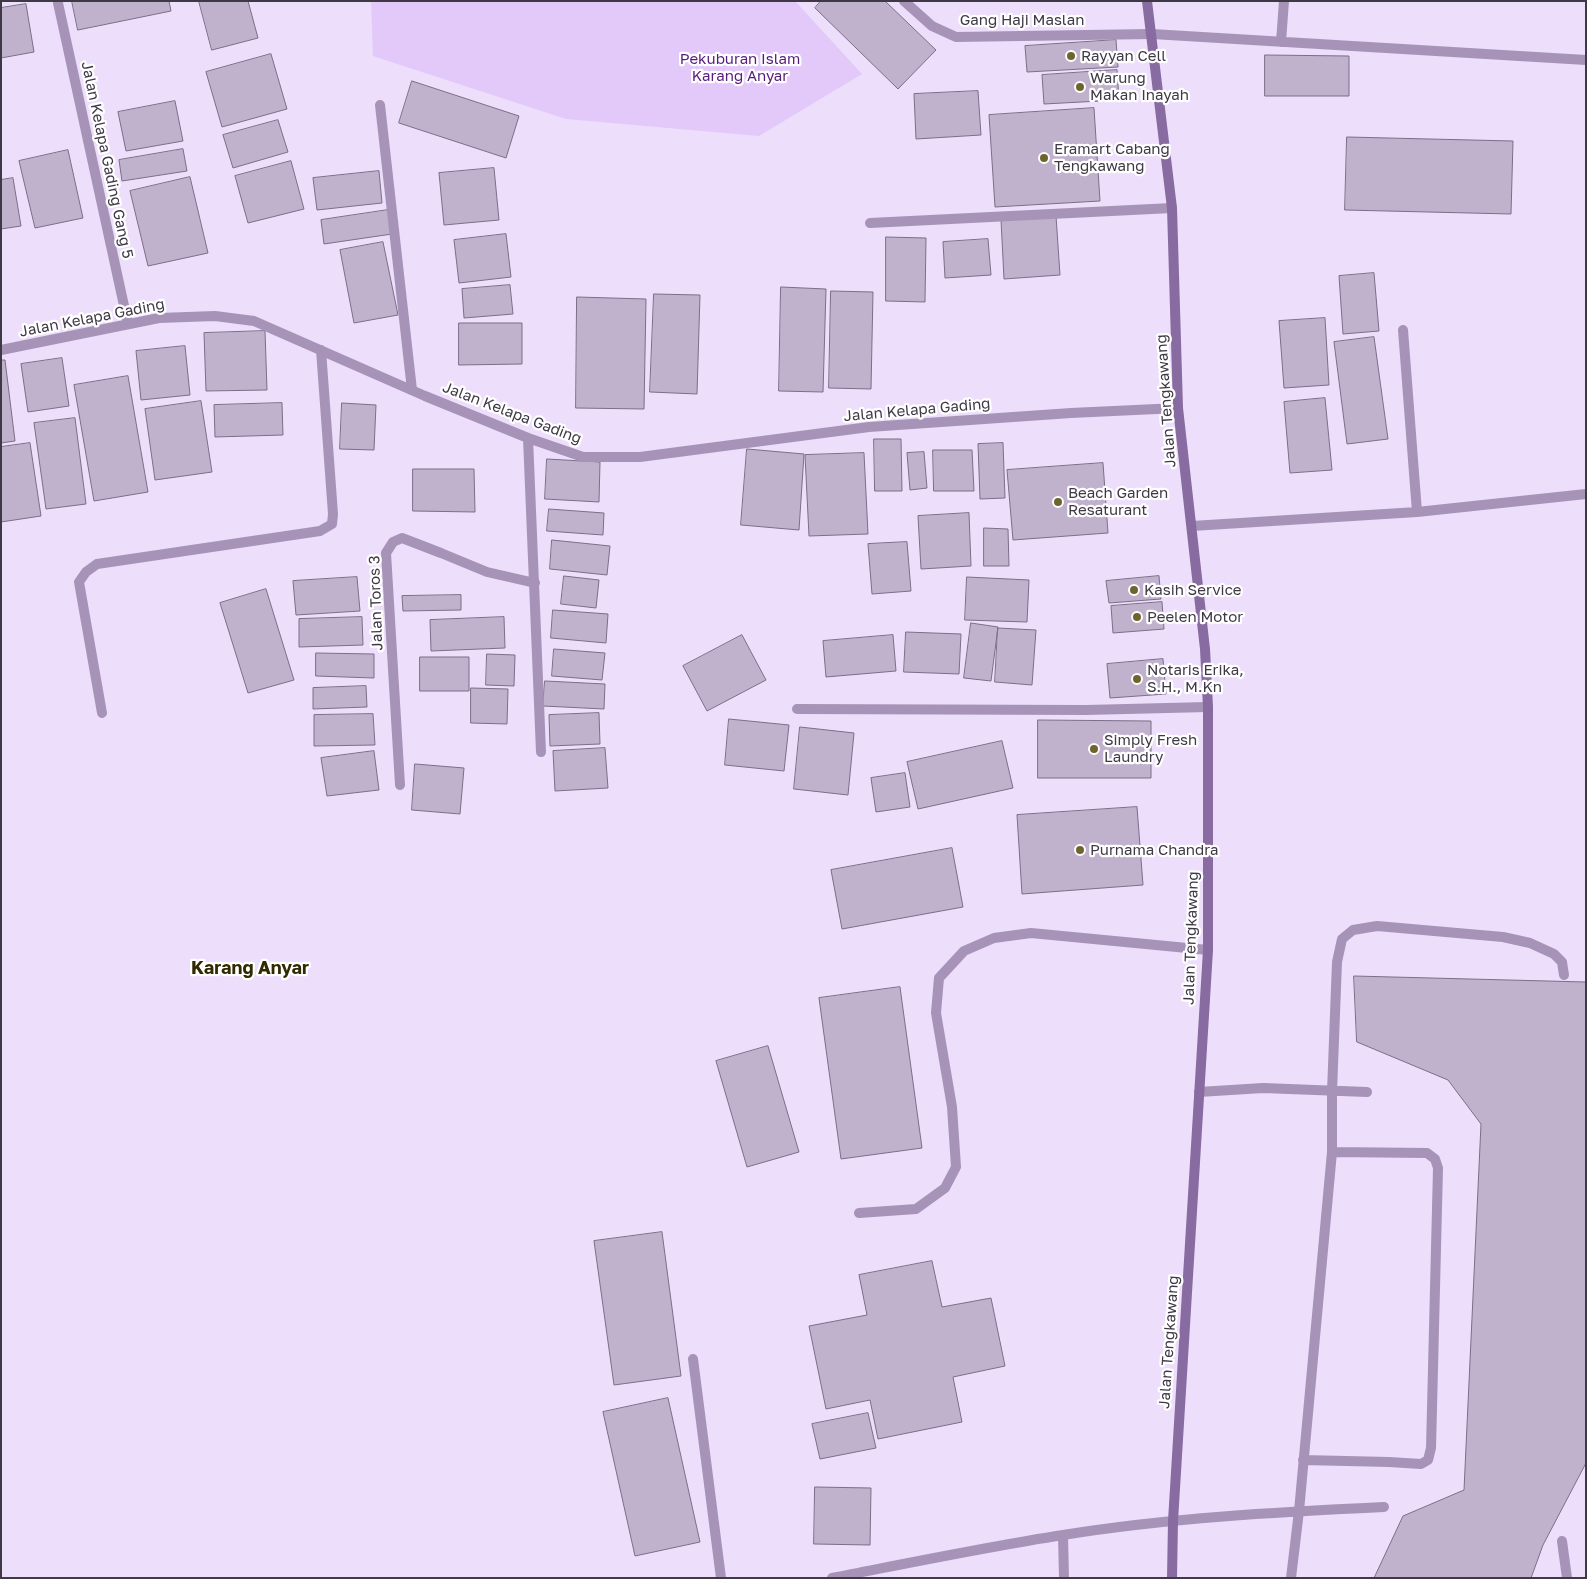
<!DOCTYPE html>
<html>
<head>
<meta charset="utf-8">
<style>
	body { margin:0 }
	#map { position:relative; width:1587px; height:1579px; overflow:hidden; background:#eddefb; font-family:"Golos Text",sans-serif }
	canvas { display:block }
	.frame { position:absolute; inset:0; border:2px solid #3f3945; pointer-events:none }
</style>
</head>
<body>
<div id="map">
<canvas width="1587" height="1579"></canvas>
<div class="frame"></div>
</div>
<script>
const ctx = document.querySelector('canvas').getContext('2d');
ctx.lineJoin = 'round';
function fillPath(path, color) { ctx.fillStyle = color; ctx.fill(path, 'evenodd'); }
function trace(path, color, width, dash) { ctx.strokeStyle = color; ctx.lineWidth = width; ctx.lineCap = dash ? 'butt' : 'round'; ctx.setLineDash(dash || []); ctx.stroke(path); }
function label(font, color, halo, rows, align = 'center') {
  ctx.font = font + ' "Golos Text",sans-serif'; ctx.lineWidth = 4.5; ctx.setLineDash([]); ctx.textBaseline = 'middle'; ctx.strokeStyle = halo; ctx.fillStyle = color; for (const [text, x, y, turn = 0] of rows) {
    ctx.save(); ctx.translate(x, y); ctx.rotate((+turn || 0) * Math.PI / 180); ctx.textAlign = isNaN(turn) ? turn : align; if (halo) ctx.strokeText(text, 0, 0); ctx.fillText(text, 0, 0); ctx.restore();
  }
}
fillPath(new Path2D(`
	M371,1H795L862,74L759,136L566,119L373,56Z`), '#e3c9fa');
const building = new Path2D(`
	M72,1H169L171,11L78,30Z
	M199,1H248L258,38L212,50Z
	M821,1H885L936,50L898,89L815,8Z
	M26,4L34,52L1,58V8Z
	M1116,40L1118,67L1027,72L1025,46Z
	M271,54L287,109L222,127L206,72Z
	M1265,55L1349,56V96H1265Z
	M1117,70L1119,100L1044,104L1042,75Z
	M412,81L519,116L506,158L399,123Z
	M978,91L981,135L916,139L914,94Z
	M175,101L183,141L126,151L118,112Z
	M1094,108L1100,201L995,207L989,115Z
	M278,120L288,152L233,168L223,135Z
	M1347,137L1513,141L1511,214L1345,210Z
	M183,149L187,171L122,181L119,160Z
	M68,150L83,218L35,228L19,161Z
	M291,161L304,209L248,223L235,176Z
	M494,168L499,220L444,225L439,173Z
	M379,171L382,203L317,210L313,178Z
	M190,177L208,253L148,266L130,191Z
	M13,178L21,226L1,229V180Z
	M388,210L392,234L324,244L321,220Z
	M1056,216L1060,275L1004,279L1001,220Z
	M506,234L511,277L459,283L454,240Z
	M886,237L926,238L925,302L886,301Z
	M988,239L991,275L945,278L943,242Z
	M383,242L398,315L354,323L340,250Z
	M1374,273L1379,331L1343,334L1339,276Z
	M510,285L513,314L464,318L462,289Z
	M781,287L826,289L823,392L779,391Z
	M831,291L873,292L871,389L829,388Z
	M654,294L700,295L697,394L650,392Z
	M577,297L646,299L644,409L576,408Z
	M1325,318L1329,385L1284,388L1279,321Z
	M459,323H522V364L459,365Z
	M265,331L267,390L206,391L204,333Z
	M1374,337L1388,439L1347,444L1334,342Z
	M185,346L190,395L141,400L136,351Z
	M62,358L69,406L28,412L21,364Z
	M1,360H5L15,441L1,443Z
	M128,376L148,492L94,501L74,385Z
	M1325,398L1332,470L1290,473L1284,402Z
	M201,401L212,472L155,480L145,409Z
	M282,403L283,435L215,437L214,405Z
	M342,403L376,405L374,450L340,449Z
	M75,418L86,504L46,509L34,423Z
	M874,439H901L902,491H875Z
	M30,443L41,516L1,522V447Z
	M1003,443L1005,498L980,499L978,444Z
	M747,449L804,454L799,530L741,525Z
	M933,450H972L974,491H934Z
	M924,452L927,488L910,490L907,453Z
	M864,453L868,534L809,536L805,455Z
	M547,459L600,462L599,502L545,499Z
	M1103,463L1108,533L1013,540L1007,470Z
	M413,469H474L475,512L413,511Z
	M549,509L604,513L603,535L547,531Z
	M969,513L971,566L921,569L918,516Z
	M984,528L1008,529L1009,566H984Z
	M552,540L610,546L607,575L550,569Z
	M907,542L911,591L872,594L868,544Z
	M564,576L599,580L596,608L561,604Z
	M1159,576L1161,599L1109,603L1106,581Z
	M357,577L360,611L296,615L293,581Z
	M967,577L1029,580L1027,622L965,620Z
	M266,589L294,680L248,693L220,603Z
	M461,595V610L403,611L402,596Z
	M1162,602L1164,629L1113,633L1111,606Z
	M553,610L608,614L606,643L551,638Z
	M362,617L363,645L299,647V619Z
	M504,617L505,648L431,651L430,620Z
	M971,623L998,627L991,681L964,678Z
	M998,628L1036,630L1032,685L995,682Z
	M906,632L961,634L959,674L904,672Z
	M742,635L766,680L707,711L683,666Z
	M893,635L896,671L826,677L823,641Z
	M554,649L605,653L602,680L552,676Z
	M316,653L374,654V678L316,676Z
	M487,654L515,655L514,686L486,685Z
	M420,657H469V691H420Z
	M1163,659L1166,694L1110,698L1107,664Z
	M545,681L605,684L604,709L543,706Z
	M366,686L367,707L313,709V688Z
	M471,688L508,689L507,724L471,723Z
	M599,713L600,744L550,746L549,715Z
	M373,714L375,745L314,746V715Z
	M729,719L789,725L784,771L725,765Z
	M1038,720L1151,721V778H1038Z
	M800,727L854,733L848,795L794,789Z
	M1002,741L1013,788L918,809L907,762Z
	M605,748L608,788L555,791L553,751Z
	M374,751L379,790L327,796L321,758Z
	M415,764L464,768L460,814L412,810Z
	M905,773L910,807L876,812L871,778Z
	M1137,807L1143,885L1022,894L1017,815Z
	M952,848L963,907L842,929L831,870Z
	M1354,976L1586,982V1463L1543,1545L1531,1578H1374L1403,1516L1464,1490L1481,1124L1448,1080L1357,1042Z
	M900,987L922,1148L841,1159L819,998Z
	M768,1046L799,1152L747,1167L716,1061Z
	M662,1232L681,1376L614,1385L594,1241Z
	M932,1261L942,1307L991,1298L1005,1366L953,1377L962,1422L878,1439L870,1400L826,1409L809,1326L867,1315L859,1275Z
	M668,1398L700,1542L635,1556L603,1412Z
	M868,1413L876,1448L820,1459L812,1424Z
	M815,1487L871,1488L870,1545L814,1544Z`);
fillPath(building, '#c0b1cd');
trace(building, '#7c6e88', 1);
trace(new Path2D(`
	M1152,34L1586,60
	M1281,42L1284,1
	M1403,330L1417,512
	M1192,526L1417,512L1586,494
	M1199,1092L1263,1088L1367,1092
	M859,1213L916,1209L945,1188L956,1167L952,1107L936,1013L939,978L964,951L994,938L1031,933L1208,950
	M693,1359L721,1578
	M1303,1460L1389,1462L1421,1464L1428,1460L1431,1448L1438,1168L1435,1159L1427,1153L1332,1152
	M1063,1535L1064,1578
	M1562,1541L1567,1578
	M832,1578C909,1563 986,1547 1063,1535C1169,1518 1277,1512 1384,1507
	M1291,1578L1299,1511L1332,1152V1092L1337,962L1342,939L1353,930L1377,926L1503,937L1530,943L1554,954L1562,962L1564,975`), '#a793b7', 10);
trace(new Path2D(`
	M904,1L932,26L956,37L1152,34
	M58,3L128,324
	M380,105L412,390
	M870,223L1172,208
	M1,350L159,318L215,316L254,321L425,396L528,438L583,457H640L869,427L1071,413L1178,408
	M528,438L541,752
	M797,709L1086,710L1208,707
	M102,713L79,582L86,572L97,564L320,531L332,524L333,514L321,350
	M400,785L386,553L393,542L402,538L441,553L487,572L535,583`), '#a793b7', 10);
trace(new Path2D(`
	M1147,1L1172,208L1178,408L1205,649L1208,707V950L1173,1521L1172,1578`), '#886ba0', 10);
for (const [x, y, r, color] of [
	[1071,56,5,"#6d6430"],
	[1080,87,5,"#6d6430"],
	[1044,158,5,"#6d6430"],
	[1058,502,5,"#6d6430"],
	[1134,590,5,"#6d6430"],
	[1137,617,5,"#6d6430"],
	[1137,679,5,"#6d6430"],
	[1094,749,5,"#6d6430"],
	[1080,850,5,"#6d6430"]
]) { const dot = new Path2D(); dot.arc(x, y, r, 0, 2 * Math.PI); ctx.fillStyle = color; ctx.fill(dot); trace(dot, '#fff', 2); }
label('15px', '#3f3945', '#fff', [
	["Gang Haji Maslan",1022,20],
	["Jalan Kelapa Gading Gang 5",107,160,78],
	["Jalan Kelapa Gading",92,318,-11],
	["Jalan Tengkawang",1166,401,-94],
	["Jalan Kelapa Gading",917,410,-5],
	["Jalan Kelapa Gading",512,413,21],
	["Jalan Toros 3",376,603,-92],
	["Jalan Tengkawang",1191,938,-88],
	["Jalan Tengkawang",1169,1342,-86]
]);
label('15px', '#3f3945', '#fff', [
	["Rayyan Cell",1081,56],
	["Warung",1090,78],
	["Makan Inayah",1090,95],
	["Eramart Cabang",1054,149],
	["Tengkawang",1054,166],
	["Beach Garden",1068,493],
	["Resaturant",1068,510],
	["Kasih Service",1144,590],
	["Peelen Motor",1147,617],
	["Notaris Erika,",1147,670],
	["S.H., M.Kn",1147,687],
	["Simply Fresh",1104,740],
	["Laundry",1104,757],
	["Purnama Chandra",1090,850]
], 'left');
label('15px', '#581c7d', '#fff', [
	["Pekuburan Islam",740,59],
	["Karang Anyar",740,76]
]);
label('bold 18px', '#312900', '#fff', [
	["Karang Anyar",250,968]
]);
</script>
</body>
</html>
